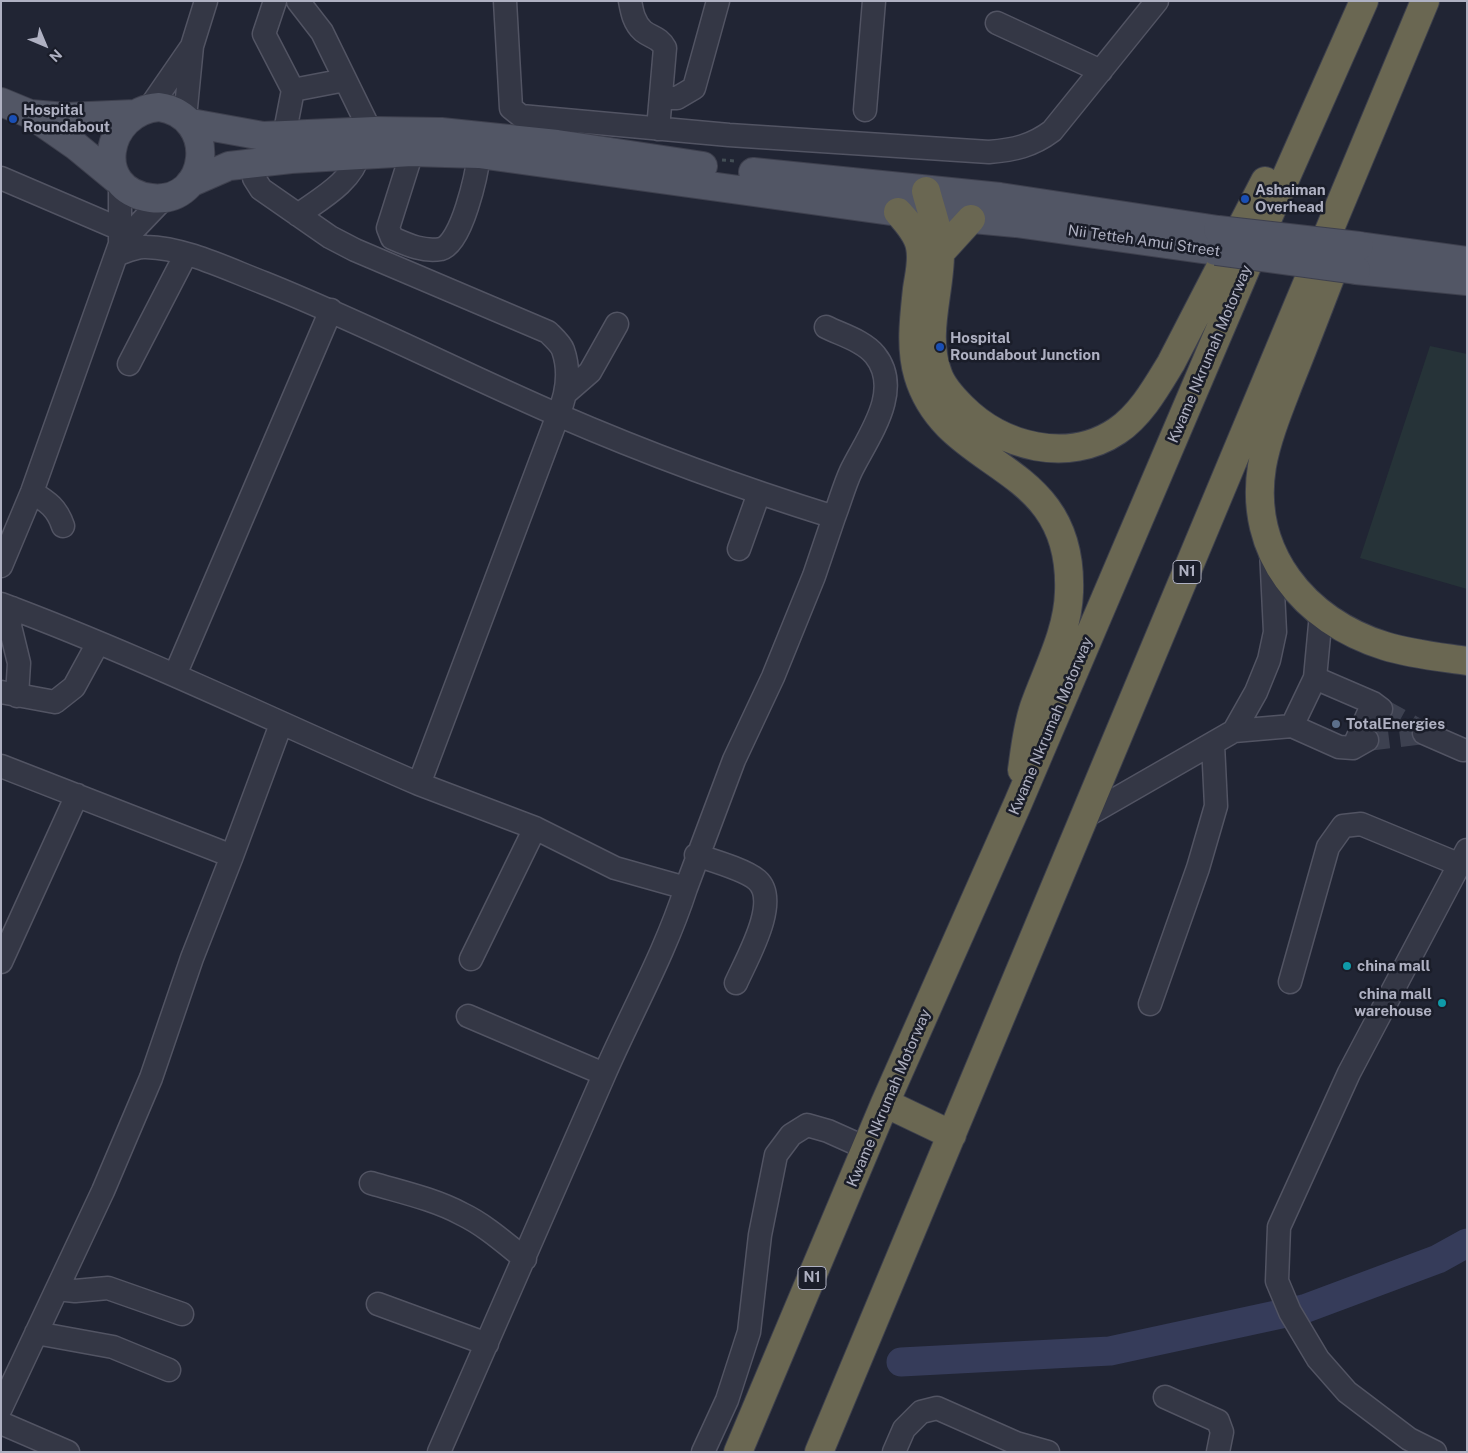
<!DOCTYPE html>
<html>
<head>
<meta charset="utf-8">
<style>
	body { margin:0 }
	#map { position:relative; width:1468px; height:1453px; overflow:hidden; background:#212534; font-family:"Public Sans",sans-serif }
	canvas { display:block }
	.frame { position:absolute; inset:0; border:2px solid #afb1c2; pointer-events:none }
	.north { position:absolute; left:20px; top:20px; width:50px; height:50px; -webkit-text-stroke:4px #1a1d29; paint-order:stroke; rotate:135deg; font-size:14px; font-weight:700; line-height:20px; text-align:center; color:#afb1c2 }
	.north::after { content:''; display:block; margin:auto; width:18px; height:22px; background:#afb1c2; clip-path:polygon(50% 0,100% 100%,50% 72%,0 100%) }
</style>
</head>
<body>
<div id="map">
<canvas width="1468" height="1453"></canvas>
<div class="frame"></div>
<div class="north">N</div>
</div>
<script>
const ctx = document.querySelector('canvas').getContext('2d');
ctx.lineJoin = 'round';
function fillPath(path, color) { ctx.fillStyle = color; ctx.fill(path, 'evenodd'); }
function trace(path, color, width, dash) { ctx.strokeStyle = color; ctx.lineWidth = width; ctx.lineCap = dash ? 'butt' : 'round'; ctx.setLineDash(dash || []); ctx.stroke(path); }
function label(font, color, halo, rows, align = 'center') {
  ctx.font = font + ' "Public Sans",sans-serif'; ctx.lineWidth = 5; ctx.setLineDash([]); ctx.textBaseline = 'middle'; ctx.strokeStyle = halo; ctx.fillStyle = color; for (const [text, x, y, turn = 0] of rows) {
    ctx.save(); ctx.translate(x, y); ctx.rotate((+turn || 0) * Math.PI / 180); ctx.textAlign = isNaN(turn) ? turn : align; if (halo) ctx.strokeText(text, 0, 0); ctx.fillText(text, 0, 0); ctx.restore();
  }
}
fillPath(new Path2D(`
	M1430,346L1467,354V589L1360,558Z`), '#263338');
trace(new Path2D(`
	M901,1362L1110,1351L1304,1309L1438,1259L1467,1243`), '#363c5a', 29);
trace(new Path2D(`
	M1381,709L1424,733
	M1367,740L1424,733`), '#3d4150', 22, [22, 11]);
const minor = new Path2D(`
	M275,1L264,34L293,90L286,126L282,136
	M298,1L322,32L367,124L375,131
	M505,1L511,108L521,116L729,135L989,152C1014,150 1032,146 1052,131L1157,1
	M630,1C632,12 634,23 643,31C652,38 659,37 665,48L658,129
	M997,23L1101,71
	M293,90L345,80
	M662,98H677L694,88L718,1
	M150,107L190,49
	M865,110L874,1
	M185,118L192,46L206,1
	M412,152L388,228L392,238C408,245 423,252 441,249C462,244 477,173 479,154
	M1,178L120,229
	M298,215C320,199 352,182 359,154
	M120,244L165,197
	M116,255C125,252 136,246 146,247C186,248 227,269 264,283C364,323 459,372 558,415C648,454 741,488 834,517L814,576L773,677L734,760L686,888L615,868L535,828L419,784L558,415C567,394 571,373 563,350C561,344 553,337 548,332L355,250L330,237L261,189L254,178L253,162
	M826,327C842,335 864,341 875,355C904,391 867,438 851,471C844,486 840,502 834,517
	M129,364L186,254
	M567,392L590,372L617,324
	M32,492C48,502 57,508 63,526
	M739,549L759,493
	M1,566L32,492L120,244V184
	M1,604C143,657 280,724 419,784
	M12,608L10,626L19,663L17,696
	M175,675L331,310
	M1315,678L1373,703L1381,709
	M1,692L55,702L74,687L98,643
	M1292,726L1339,747L1353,748L1367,740
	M1234,731L1292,726L1315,678L1321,614
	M1424,733L1463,750
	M1353,748L1373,703
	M1,766L232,856L281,724
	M1086,816L1234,731L1256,692L1269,660L1275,632L1271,550
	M696,855C711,860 746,870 757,880C781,901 746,960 736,983
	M471,959L535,828
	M1,962L77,795
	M1290,982L1328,847L1343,826L1361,824L1458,864
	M1150,1004L1198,868L1216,806L1213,744
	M468,1016L604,1074
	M371,1183C401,1192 434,1199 462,1214C485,1225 505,1243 525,1259
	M57,1289L75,1291L108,1288L182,1314
	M378,1304L487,1344
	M36,1333L113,1347L169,1370
	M1165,1397L1218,1421L1222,1432L1218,1452
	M1,1408L103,1191L151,1078L192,958L232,856
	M1,1423L68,1452
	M439,1452C495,1327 548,1200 604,1075C631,1013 665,953 686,888
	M703,1452L727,1400L749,1332L760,1235L776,1155L791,1135L807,1125L828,1131L866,1148
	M894,1452L904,1429L921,1412L937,1408L1016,1443L1048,1452
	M1435,1452L1409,1439L1347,1392L1318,1359L1290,1312L1277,1281L1279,1227L1349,1073L1467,850`);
const major = new Path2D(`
	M1,102L30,114L76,146L116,179
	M159,107C220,116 210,205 151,198C90,190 105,111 159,107Z
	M30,114L66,117L135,114
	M191,123L263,136L375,131L441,132L557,144L703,166
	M753,172L1000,197L1218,230
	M190,183L229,166L291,159L412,152L479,154L898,212L1016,223L1216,251
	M1359,246L1467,261
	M1356,270L1467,281`);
const highway = new Path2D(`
	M926,191C931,211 940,233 940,254C940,293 923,335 938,374C942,386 953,398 962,407C1002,447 1068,464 1117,431C1141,415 1157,386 1171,363L1265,181
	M898,212C907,222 918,234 920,247C923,261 919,275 917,289C914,317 910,348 918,375C947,474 1074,458 1069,592C1068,632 1047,670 1034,707C1027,728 1025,749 1022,770
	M940,253L971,219
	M1332,273C1318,309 1304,346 1289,383C1279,409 1267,438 1262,466C1248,552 1304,621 1385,646C1410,654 1440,657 1467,661
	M885,1103L952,1135
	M738,1452L885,1103L1018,803L1259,238L1364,1
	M819,1452L1425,1`);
trace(minor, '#525463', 25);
trace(major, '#3e404e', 30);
trace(highway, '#3c3f4c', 30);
trace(new Path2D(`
	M722,160L735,161`), '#434e55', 3, [4, 4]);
trace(minor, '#343745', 22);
trace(major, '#525665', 28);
trace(highway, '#6a6752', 28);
const majorBridge = new Path2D(`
	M1218,230L1359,246
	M1216,251L1356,270`);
trace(majorBridge, '#3e404e', 30, []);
trace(majorBridge, '#525665', 28);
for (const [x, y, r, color] of [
	[13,119,5,"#1a4fb4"],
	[1245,199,5,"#1a4fb4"],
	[940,347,5,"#1a4fb4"],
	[1336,724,5,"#5c6f8a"],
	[1347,966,5,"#0f9aa8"],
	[1442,1003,5,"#0f9aa8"]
]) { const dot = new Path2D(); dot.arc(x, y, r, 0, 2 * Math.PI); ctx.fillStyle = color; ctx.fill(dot); trace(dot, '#1a1d29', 2); }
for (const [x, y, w] of [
	[1187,572,28],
	[812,1278,28]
]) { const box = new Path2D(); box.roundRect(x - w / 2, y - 11.5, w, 23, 4); ctx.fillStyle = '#1a1d29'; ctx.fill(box); trace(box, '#afb1c2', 1); }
label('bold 14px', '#afb1c2', null, [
	["N1",1187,572],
	["N1",812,1278]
]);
label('bold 15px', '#afb1c2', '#1a1d29', [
	["Hospital",23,110],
	["Roundabout",23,127],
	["Ashaiman",1255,190],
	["Overhead",1255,207],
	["Hospital",950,338],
	["Roundabout Junction",950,355],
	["TotalEnergies",1346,724],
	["china mall",1357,966],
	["china mall",1432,994,"right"],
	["warehouse",1432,1011,"right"]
], 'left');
label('15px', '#afb1c2', '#1a1d29', [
	["Nii Tetteh Amui Street",1144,241,8],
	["Kwame Nkrumah Motorway",1210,354,-67],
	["Kwame Nkrumah Motorway",1051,726,-67],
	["Kwame Nkrumah Motorway",889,1098,-67]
]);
</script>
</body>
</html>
